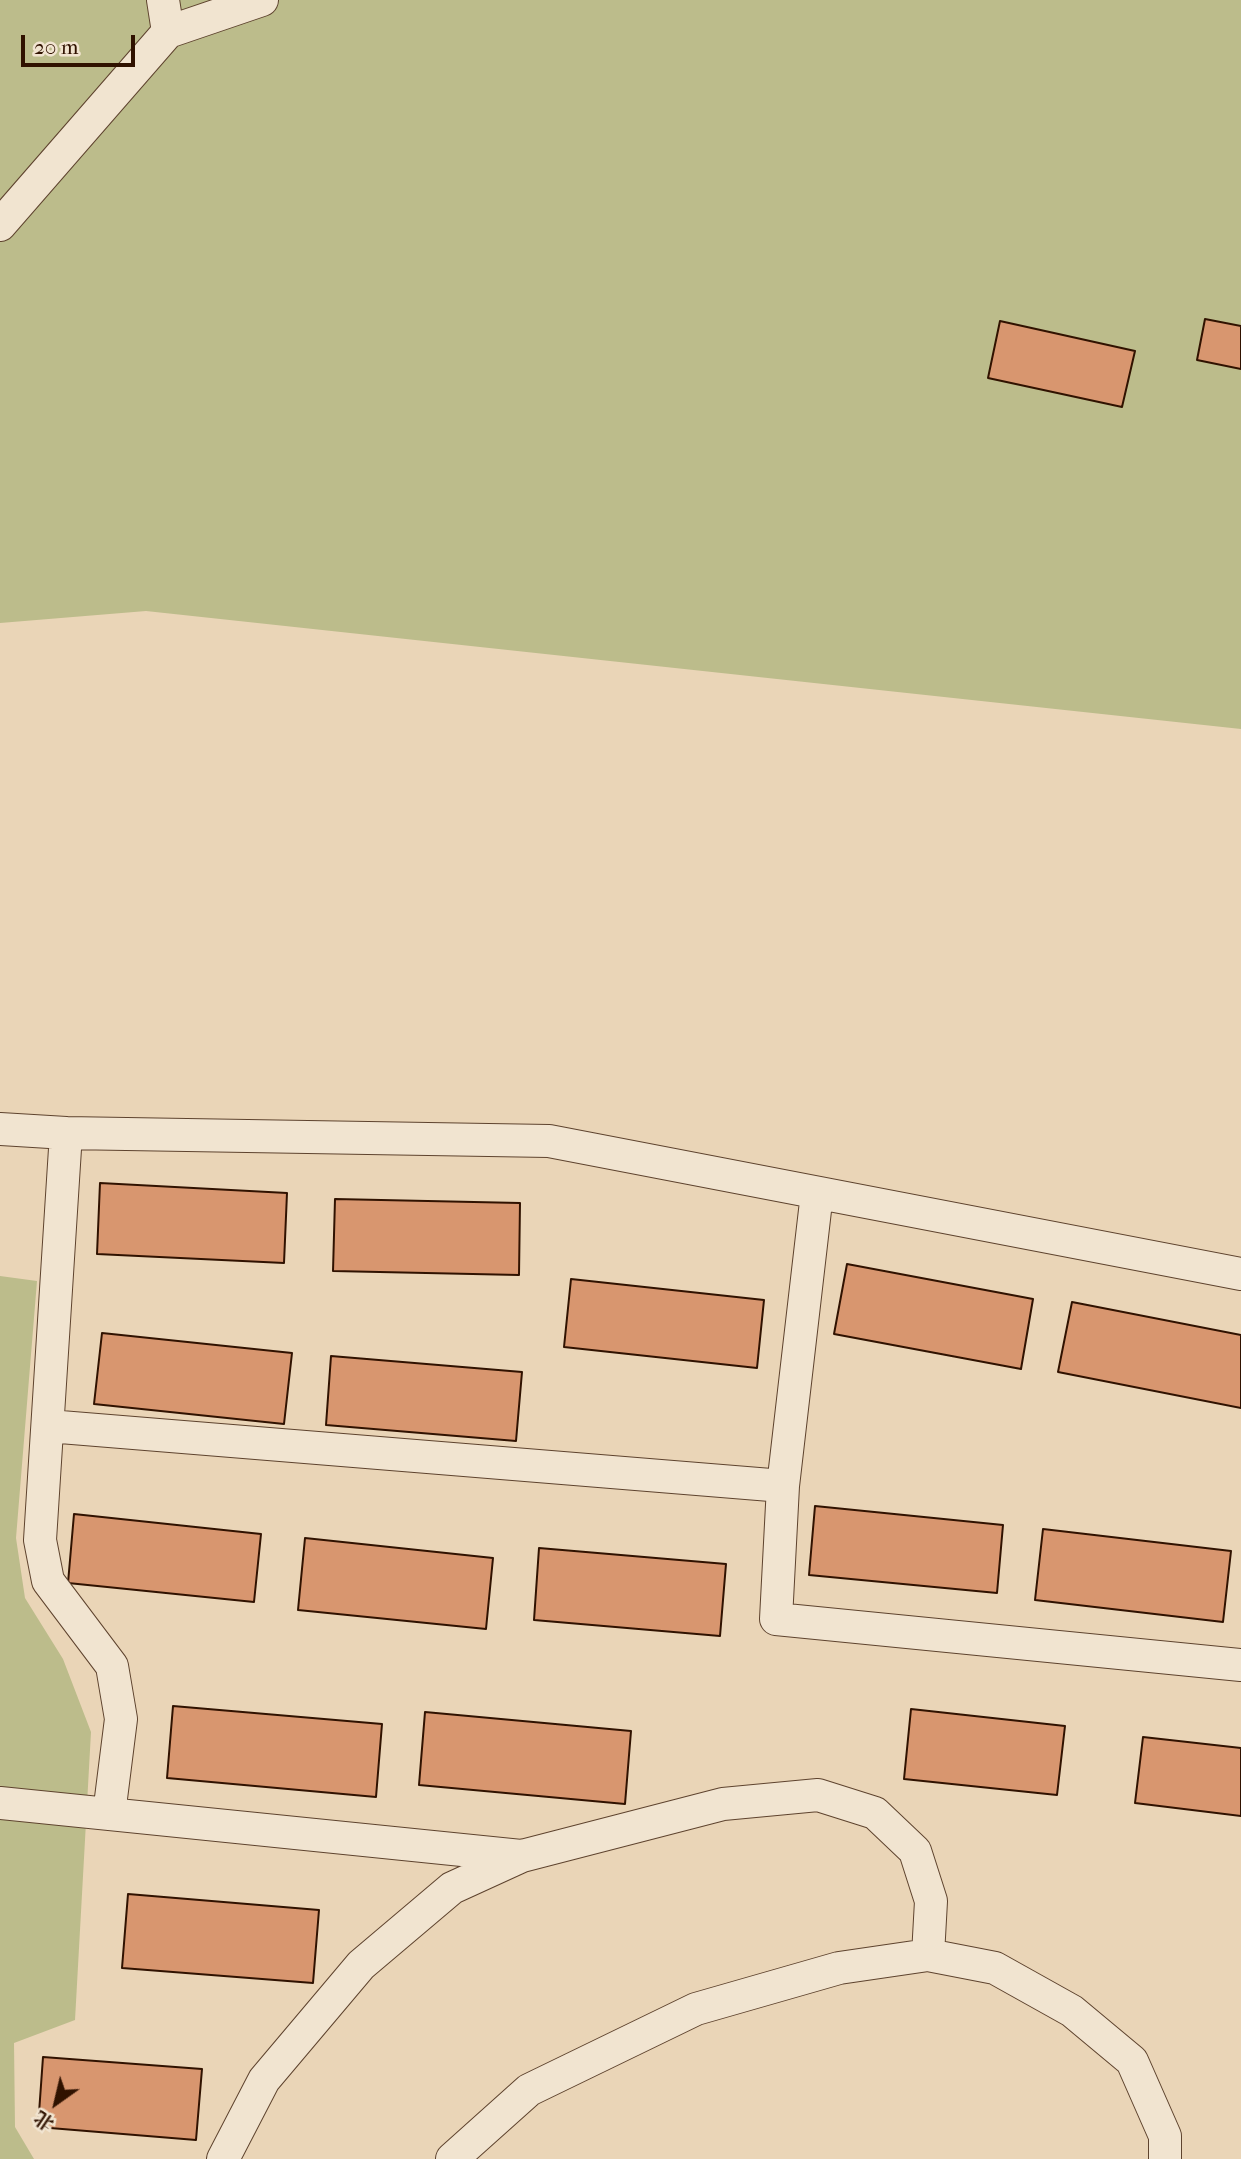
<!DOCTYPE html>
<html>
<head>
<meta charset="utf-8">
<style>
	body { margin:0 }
	#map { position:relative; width:1241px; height:2159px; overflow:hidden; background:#ead5b7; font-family:"IM FELL French Canon","Noto Serif SC",serif }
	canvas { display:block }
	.north { position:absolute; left:21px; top:2068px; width:70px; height:70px; -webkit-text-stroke:5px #f1e4d0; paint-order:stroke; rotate:214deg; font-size:19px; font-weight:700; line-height:28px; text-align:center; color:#301200 }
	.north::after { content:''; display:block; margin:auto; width:24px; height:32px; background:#301200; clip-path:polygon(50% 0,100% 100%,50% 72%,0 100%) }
	.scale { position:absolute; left:21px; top:35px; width:114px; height:32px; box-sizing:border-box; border:4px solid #301200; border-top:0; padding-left:9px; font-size:21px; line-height:24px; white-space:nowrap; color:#301200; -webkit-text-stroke:5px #f1e4d0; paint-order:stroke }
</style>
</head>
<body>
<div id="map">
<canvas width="1241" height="2159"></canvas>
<div class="north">北</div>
<div class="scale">20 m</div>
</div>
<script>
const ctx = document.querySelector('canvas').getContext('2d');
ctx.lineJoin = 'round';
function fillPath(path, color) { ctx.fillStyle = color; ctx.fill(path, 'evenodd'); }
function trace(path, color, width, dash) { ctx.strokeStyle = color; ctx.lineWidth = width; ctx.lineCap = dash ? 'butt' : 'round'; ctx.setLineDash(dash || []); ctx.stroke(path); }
fillPath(new Path2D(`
	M0,0H1241V729L146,611L0,623Z
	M0,1276L37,1281L16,1538L25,1598L63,1659L91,1732L75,2020L14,2043L15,2127L34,2159H0Z`), '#bcbc8b');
const building = new Path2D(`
	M1205,319L1241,326V369L1197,360Z
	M1000,321L1135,351L1122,407L988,378Z
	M100,1183L287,1193L284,1263L97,1254Z
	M335,1199L520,1203L519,1275L333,1271Z
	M847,1264L1033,1299L1021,1369L834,1334Z
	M571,1279L764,1300L757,1368L564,1347Z
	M1072,1302L1241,1335V1408L1058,1372Z
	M102,1333L292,1353L284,1424L94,1404Z
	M331,1356L522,1372L516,1441L326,1425Z
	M815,1506L1003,1525L997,1593L809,1575Z
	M74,1514L261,1534L254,1602L68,1583Z
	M1043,1529L1231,1551L1223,1622L1035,1600Z
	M305,1538L493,1558L486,1629L298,1610Z
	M539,1548L726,1564L720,1636L534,1620Z
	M173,1706L382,1724L376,1797L167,1778Z
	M911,1709L1065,1726L1057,1795L904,1779Z
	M425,1712L631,1731L625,1804L419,1785Z
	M1143,1737L1241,1748V1816L1135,1803Z
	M128,1894L319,1910L313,1983L122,1968Z
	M43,2057L202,2069L196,2140L38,2127Z`);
fillPath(building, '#d8966f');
trace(building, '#301200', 2);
const street = new Path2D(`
	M168,32L262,0
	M0,225L168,32L163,0
	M0,1129L66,1133L549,1141L1241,1274
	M66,1133L40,1540L48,1581L112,1666L121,1719L109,1814
	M817,1193L783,1486L776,1619L1241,1665
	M48,1426L783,1486
	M0,1803L521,1856
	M223,2159L264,2080L361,1965L452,1888L522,1856L723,1804L818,1795L875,1813L915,1851L931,1901L928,1955
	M452,2159L529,2090L696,2009L839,1968L928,1955L995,1968L1072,2011L1132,2061L1165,2136V2159`);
trace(street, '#5e432e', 34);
trace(street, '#f1e4d0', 32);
</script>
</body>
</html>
